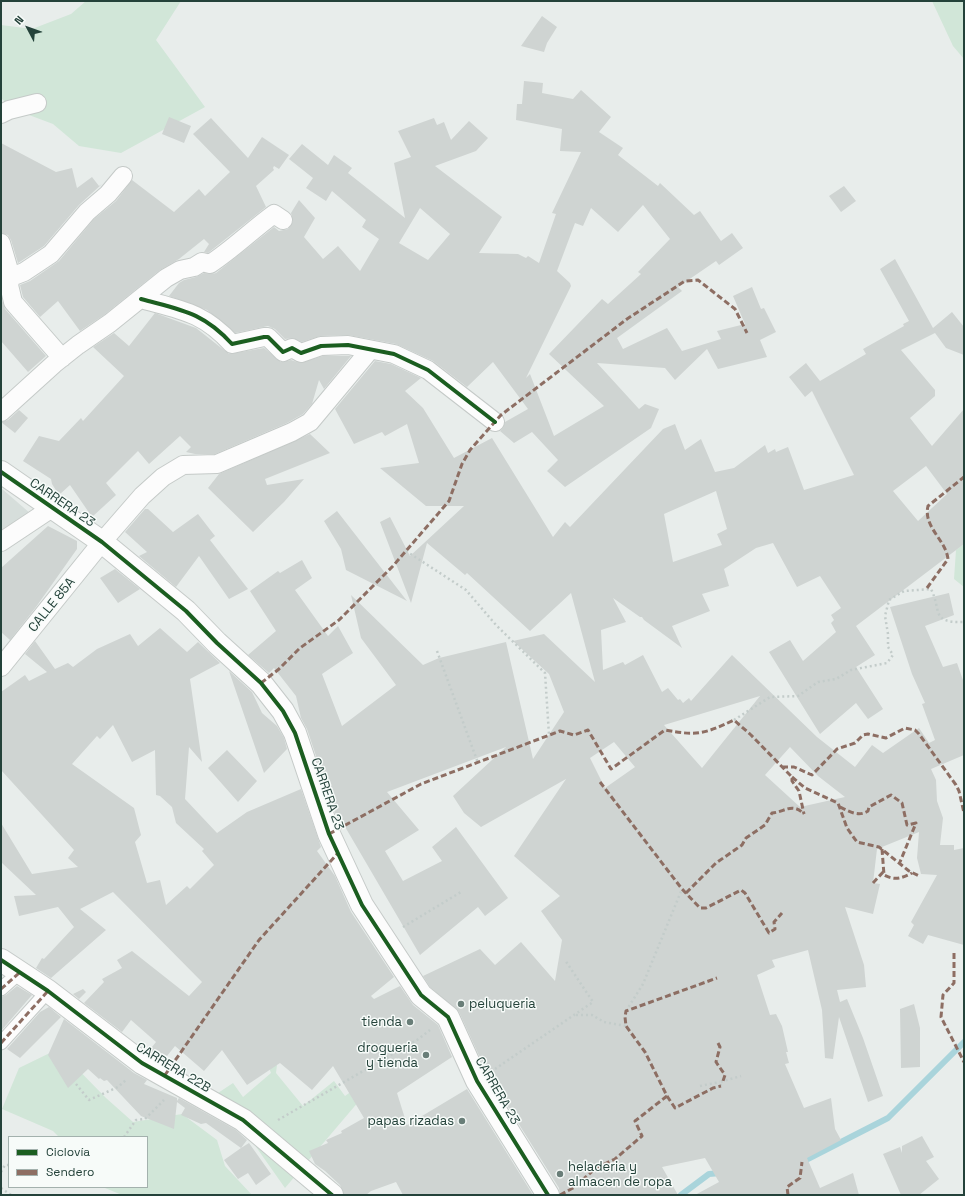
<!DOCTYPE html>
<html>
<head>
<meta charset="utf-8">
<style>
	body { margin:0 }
	#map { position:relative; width:965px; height:1196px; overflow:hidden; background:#e8edeb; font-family:"Space Grotesk",sans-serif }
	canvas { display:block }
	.frame { position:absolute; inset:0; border:2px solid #24423a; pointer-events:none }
	.legend { position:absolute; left:8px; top:1136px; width:140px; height:52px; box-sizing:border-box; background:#f7fbf9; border:1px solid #a3b1ad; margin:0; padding:5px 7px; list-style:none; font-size:12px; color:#24423a }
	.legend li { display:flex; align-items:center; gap:8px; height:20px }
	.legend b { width:20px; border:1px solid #a3b1ad }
	.north { position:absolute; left:8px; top:8px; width:40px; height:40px; -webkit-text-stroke:3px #f7fbf9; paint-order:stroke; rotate:311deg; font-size:11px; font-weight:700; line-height:16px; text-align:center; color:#24423a }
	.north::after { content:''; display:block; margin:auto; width:14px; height:18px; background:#24423a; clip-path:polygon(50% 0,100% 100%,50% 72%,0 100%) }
</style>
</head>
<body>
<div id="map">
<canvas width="965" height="1196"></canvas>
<div class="frame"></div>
<ul class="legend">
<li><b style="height:5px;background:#1b5e20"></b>Ciclovía</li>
<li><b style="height:5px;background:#8d6e63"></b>Sendero</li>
</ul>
<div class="north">N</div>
</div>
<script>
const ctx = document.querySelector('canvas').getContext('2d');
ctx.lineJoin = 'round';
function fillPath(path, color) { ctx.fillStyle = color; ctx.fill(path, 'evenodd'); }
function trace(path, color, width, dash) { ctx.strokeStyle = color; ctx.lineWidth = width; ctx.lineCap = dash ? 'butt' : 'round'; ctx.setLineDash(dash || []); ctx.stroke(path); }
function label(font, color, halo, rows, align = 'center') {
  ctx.font = font + ' "Space Grotesk",sans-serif'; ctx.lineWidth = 3; ctx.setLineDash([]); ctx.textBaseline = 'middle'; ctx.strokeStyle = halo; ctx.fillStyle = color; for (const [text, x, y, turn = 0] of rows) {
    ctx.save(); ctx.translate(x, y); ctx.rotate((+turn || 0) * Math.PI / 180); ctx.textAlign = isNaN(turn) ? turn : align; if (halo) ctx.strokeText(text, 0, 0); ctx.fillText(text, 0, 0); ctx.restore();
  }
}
fillPath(new Path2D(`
	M1,488L31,514L1,534Z`), '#d6dedb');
fillPath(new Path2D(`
	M86,1H181L156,40L205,107L121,153L79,146L53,124L13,109L1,98V25L32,29L71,14Z
	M932,1H964V59L953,46Z
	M964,544V587L954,579L956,550Z
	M58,1049L106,1098L133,1122L182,1114L217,1140L225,1166L252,1195H122L105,1188L104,1187H147V1137H59L53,1131L2,1109L19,1068Z
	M274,1056L277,1065L276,1073L303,1106L334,1081L345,1096L394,1060L285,1188L218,1093L233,1083L243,1097L271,1073L268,1065Z`), '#d1e6d8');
trace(new Path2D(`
	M800,1163L888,1118L964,1042
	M681,1195L709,1174L721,1173`), '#a9d4db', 6);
fillPath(new Path2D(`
	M542,16L557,27L547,43L544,52L521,46Z
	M524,81L543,83L542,93L573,99L581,90L611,117L599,132L623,148L618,155L658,186L660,183L694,215L700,211L721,241L732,233L743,248L719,265L716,261L678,287L682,291L617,338L623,349L667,328L682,351L721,339L717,331L745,324L733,296L752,287L761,309L764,308L776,332L760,340L767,357L718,369L707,349L675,380L665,368L597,363L639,409L645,404L659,409L651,428L565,487L547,471L558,460L532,432L514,443L500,431L503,428L505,422L528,409L493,362L467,387L433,361L396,344L348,335L320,336L302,342L293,338L285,339L275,329L268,326L235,333L207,310L169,296L179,283L184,280L196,277L204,273L212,274L216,273L274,227L279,231L288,229L293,221L291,213L299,200L315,218L304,237L323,259L338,246L360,271L379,239L362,227L366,220L332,191L326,201L306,188L313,178L289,159L302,144L328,165L334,155L352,168L348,173L405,218L394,163L411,157L398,131L434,118L437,125L444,122L451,140L469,121L488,138L476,151L435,166L502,217L479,253L518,254L526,258L528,256L539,263L556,214L552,213L581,152L560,151L562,129L516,120L517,104H522ZM643,205L670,239L638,272L641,274L608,304L602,299L549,354L604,406L554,436L530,374L526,378L571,286L570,283L557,271L575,223L583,226L591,208L618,232ZM420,208L450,234L428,260L399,243Z
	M169,117L191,126L184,143L162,134Z
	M211,118L248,158L262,137L289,155L279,169L274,166L273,168L274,170L256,186L266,207L208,253L204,252L209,244L204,239L179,259L160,270L104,315L80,331L58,301L40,317L23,297L20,285L30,281L59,261L94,219L116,201L132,180L174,212L199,189L205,196L230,172L193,134Z
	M1,143L56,172L72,168L77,188L92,177L99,186L102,184L79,205L44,246L18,263L11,240L8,235L1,233Z
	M844,186L856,201L841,212L829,196Z
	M895,259L933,328L952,312L964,327V355L946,348L935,333L901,350L935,390V396L910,418L932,446L964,409V544L856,626L875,655L856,667L883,709L868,719L856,703L820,734L769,652L790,640L803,661L836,632L831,623L834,620L831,615L841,608L820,576L797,587L773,543L756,548L724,569L729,586L702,594L710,611L672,626L682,648L644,620L642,617H640L613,598L626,622L601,630L603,670L623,662L625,665L643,655L662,692L668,688L678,700L680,699L683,703L689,698L691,701L732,655L817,737L855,767L872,745L883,753L919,728L929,743L935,740L922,704L925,703L912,674L890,607L949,593L954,615L925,626L943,667L957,663L964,683V755L931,769L936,780L937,801L943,818L940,845H954V850L964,848V945L928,935L923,944L908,936L914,925L911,922L937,875L921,874L917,858L919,832L877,849L873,883L880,884L873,914L845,907L864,965L866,987L837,990L840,1002L847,999L863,1038L883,1096L868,1102L839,1017L833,1059L825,1058L822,1010L808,950L772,960L775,967L757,975L770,1015L776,1014L782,1026L788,1052H786L789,1063L785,1064L804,1108L831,1098L835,1129L841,1140L807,1158L820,1188L853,1173L859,1195H695L719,1182L705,1158L662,1167L678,1195H560L559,1188L488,1075L459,1012L430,987L423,976L480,949L495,965L521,942L555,981L562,940L541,911L560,896L514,856L566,779L481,827L464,813L453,796L506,747L387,792L419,830L385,851L403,881L442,861L432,847L456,827L508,898L485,916L478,907L420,955L344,825L340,828L307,729L301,718L296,696L274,668L269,673L248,655L276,631L250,591L278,571L280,573L302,560L312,578L295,590L328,636L338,626L353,653L322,674L342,726L396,685L361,638L351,595L423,665L439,658L506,642L533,759L564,712L549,674L513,641L544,634L595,682L571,593L530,631L467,573L465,575L427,543L411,603L380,522L390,517L410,556L464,506H426L380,468L419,463L407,424L385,436L382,432L354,444L335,409L375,361L391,364L421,378L405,391L423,408L454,458L492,438L553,537L565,522L570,527L663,429L675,424L685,450L701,439L715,472L734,468L765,445L768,453L775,449L776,452L788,447L804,490L854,475L812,391L805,397L789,377L806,363L820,381L866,354L863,349L904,326L903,324L909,321L880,269ZM926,466L947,494L918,521L893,491ZM716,491L727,529L717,534L722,545L673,562L664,514ZM760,696L702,768L664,725L694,716ZM614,742L635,767L605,788L590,758ZM790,747L818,776L845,797L800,807L765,775Z
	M1,297L5,309L46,356L28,372L1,341Z
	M155,313L196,328L229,354L264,348L281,362L291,360L300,363L323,356H351L324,389L319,380L312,404L303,414L287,423L215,454H195L186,452L191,447L180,436L149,464L138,451L106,483L116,495L92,517L70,485L59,495L52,484L51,479L23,461L39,436L59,441L81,418L83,421L124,376L93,347L114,333L129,346Z
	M19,410L28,418L15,433L1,422L8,420Z
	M310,434L330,453L265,479L267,485L304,479L284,502L253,532L208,488L219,474Z
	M145,509H148L173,532L198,514L215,536L210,540L248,589L229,599L199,556L176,587L139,556L147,552L125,532Z
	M337,511L407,601L346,570L341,549L324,521Z
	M48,526L77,541V549L36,607L10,640L1,632V568Z
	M115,569L140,589L118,603L100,578Z
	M160,628L187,652L198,642L220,663L190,679L202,762L189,747L185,799L217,833L247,812L301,789L321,847L317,851L335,876L351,912L394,977L371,996L374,999L400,986L413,1005L438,1025L452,1057L397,1093L407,1125L467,1089L533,1195H403L396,1182L371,1191L366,1195H344L340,1185L325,1171L315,1164L309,1151L328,1143L326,1140L342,1133L341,1131L364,1118L333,1066L312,1090L280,1063L247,1085L222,1050L204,1071L175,1046L163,1061L148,1052L156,1042L131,1020L122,1032L84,1003L104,982L102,979L122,968L117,960L132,951L189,996L202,982L113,892L80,909L106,930L51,978L36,968L42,958L44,959L74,927L58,907L19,916L14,896L36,895L1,862V823L32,874L78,867L68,858L74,850L1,770V692L25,675L29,681L47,672L25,654L35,641L55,669L68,663L73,667L97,649L130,634L138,646ZM113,725L132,762L155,750L156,795L160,796L172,807L176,823L204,849L202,851L214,865L190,889L187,886L166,905L160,880L147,883L135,842L141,835L134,808L72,764L97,736L100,739Z
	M229,671L252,692L262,713L277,726L284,738L287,749L264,773Z
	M227,750L257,781L238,802L208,768Z
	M17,986L32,995L1,1031V997L6,995Z
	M83,989L86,992L79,999L73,994Z
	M914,1004L920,1028V1067L901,1068L900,1009Z
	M49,1007L61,1017L20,1058L7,1049L40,1012Z
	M64,1019L134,1073L147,1080L144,1084L177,1098V1101L179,1098L236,1130L247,1140L241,1148L249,1143L271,1174L256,1185L248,1173L238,1179L224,1160L241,1148L206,1123L201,1124L181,1115L185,1108L177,1102L174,1129L141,1116L107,1080L104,1081L100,1078L99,1079L88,1069L68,1088L48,1055Z
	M922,1136L934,1157L926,1161L939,1179L919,1195H901L883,1154L900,1147L902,1153V1146Z`), '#cfd4d2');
const pedestrian = new Path2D(`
	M1,989L19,973
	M1,1043L48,991`);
const minor = new Path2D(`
	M1,114L9,110L37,103
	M1,243L11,277L9,285L13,302L62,358
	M11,277L24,272L51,254L87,212L108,194L123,176
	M141,299C181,310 203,312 232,344L264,337H268L283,352L292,348L301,353L321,346L348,345L394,354L428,370L495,422
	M1,412L54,364L78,345L110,323L166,278L180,270L194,267L202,262L210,264C233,249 252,230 274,214L283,220
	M1,542L52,508
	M1,667L102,542L142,496L163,477L183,465L217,464L292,432L310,422L370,350`);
const tertiary = new Path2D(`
	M1,472L102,542L186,611L217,643L261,683L283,711L295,733L329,834L362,905L421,995L448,1017L477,1081L548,1195
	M1,960L48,991L142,1063L243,1120L332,1195`);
trace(pedestrian, '#c5cac8', 15);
trace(minor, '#c5cac8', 20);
trace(tertiary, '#c5cac8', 24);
trace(new Path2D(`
	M406,551L466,590L496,625L545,673L549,735
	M437,651L478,763
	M734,720L770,697L798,696L818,682L836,679L851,670L887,663L893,655L888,647V634L885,616L889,600L904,591L931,589C942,611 930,623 964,622
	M403,927L461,892
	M626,1011L643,984L682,889
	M576,1015H592L604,1022L626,1026
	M495,1069L593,1002L565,960
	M76,1084L89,1100L118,1087L127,1079
	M700,1086L720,1082
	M721,1086L720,1082L741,1076
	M278,1120L417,1040L430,1030
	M124,1137L136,1120L145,1119L164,1100
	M1,1172L5,1165H9
	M1,1188L11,1195`), '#c3ccca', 2.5, [2, 3]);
trace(pedestrian, '#fcfcfc', 13);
trace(minor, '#fcfcfc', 18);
trace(tertiary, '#fcfcfc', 22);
trace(new Path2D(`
	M927,588L948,559C946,540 923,527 928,506L964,477
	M261,683L279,669L300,648L339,620L393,566L449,501L462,464L470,450L501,415L627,319L685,281L698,280L735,309L747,333
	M782,767H794L812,775L837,749L855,743L863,735L868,734L886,738L905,728L915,730L919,734L956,785L959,791L964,813
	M792,777L805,788L838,803L847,828L857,842L879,847L909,871L919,876
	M600,782L682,889L700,908H706L741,890L745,893L769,933L775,929L774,922L782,913
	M840,807C850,812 859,817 868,811L869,807L891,795L902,803L907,825L916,823L900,862
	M329,834L421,784L560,731L574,735L588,730L611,769L665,730C696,736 705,734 734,720L751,735L792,777V781L799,791L804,814
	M882,849L884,875C895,881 902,878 912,873
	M873,883L884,871
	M686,893L716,863L742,845L746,838L765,825L772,813C785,812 792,802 804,814
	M954,953V983L943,995L941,1017L964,1062
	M1,989L19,973
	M1,1043L48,991
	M718,1043L720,1047L716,1062L725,1075L723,1081
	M165,1075L259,940L338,853
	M667,1096L675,1108L713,1088L721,1086
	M560,1195L573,1188L596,1168L615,1159L642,1136L635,1121L667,1096L645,1052L626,1026L625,1017L626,1011L717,978
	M788,1195L787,1187L800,1178L802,1162`), '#8d6e63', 3, [6, 3]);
trace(new Path2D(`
	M141,299C181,310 203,312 232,344L264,337H268L283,352L292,348L301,353L321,346L348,345L394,354L428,370L495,422
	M1,472L102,542L186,611L217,643L261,683L283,711L295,733L329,834L362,905L421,995L448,1017L477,1081L548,1195
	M1,960L48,991L142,1063L243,1120L332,1195`), '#1b5e20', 4);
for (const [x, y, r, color] of [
	[461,1004,4,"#697e78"],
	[410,1022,4,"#697e78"],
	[426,1055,4,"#697e78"],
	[462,1121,4,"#697e78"],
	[560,1174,4,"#697e78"]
]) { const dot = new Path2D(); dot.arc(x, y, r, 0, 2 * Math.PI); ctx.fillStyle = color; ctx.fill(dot); trace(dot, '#f7fbf9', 1.5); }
label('13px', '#24423a', '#f7fbf9', [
	["CARRERA 23",62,503,34],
	["CALLE 85A",52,605,-51],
	["CARRERA 23",327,794,71],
	["CARRERA 22B",173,1068,31],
	["CARRERA 23",497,1091,60]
]);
label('13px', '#24423a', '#f7fbf9', [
	["peluqueria",469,1004,"left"],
	["tienda",402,1022],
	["drogueria",418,1048],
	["y tienda",418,1063],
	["papas rizadas",454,1121],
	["heladeria y",568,1167,"left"],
	["almacen de ropa",568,1182,"left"]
], 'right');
</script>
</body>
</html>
